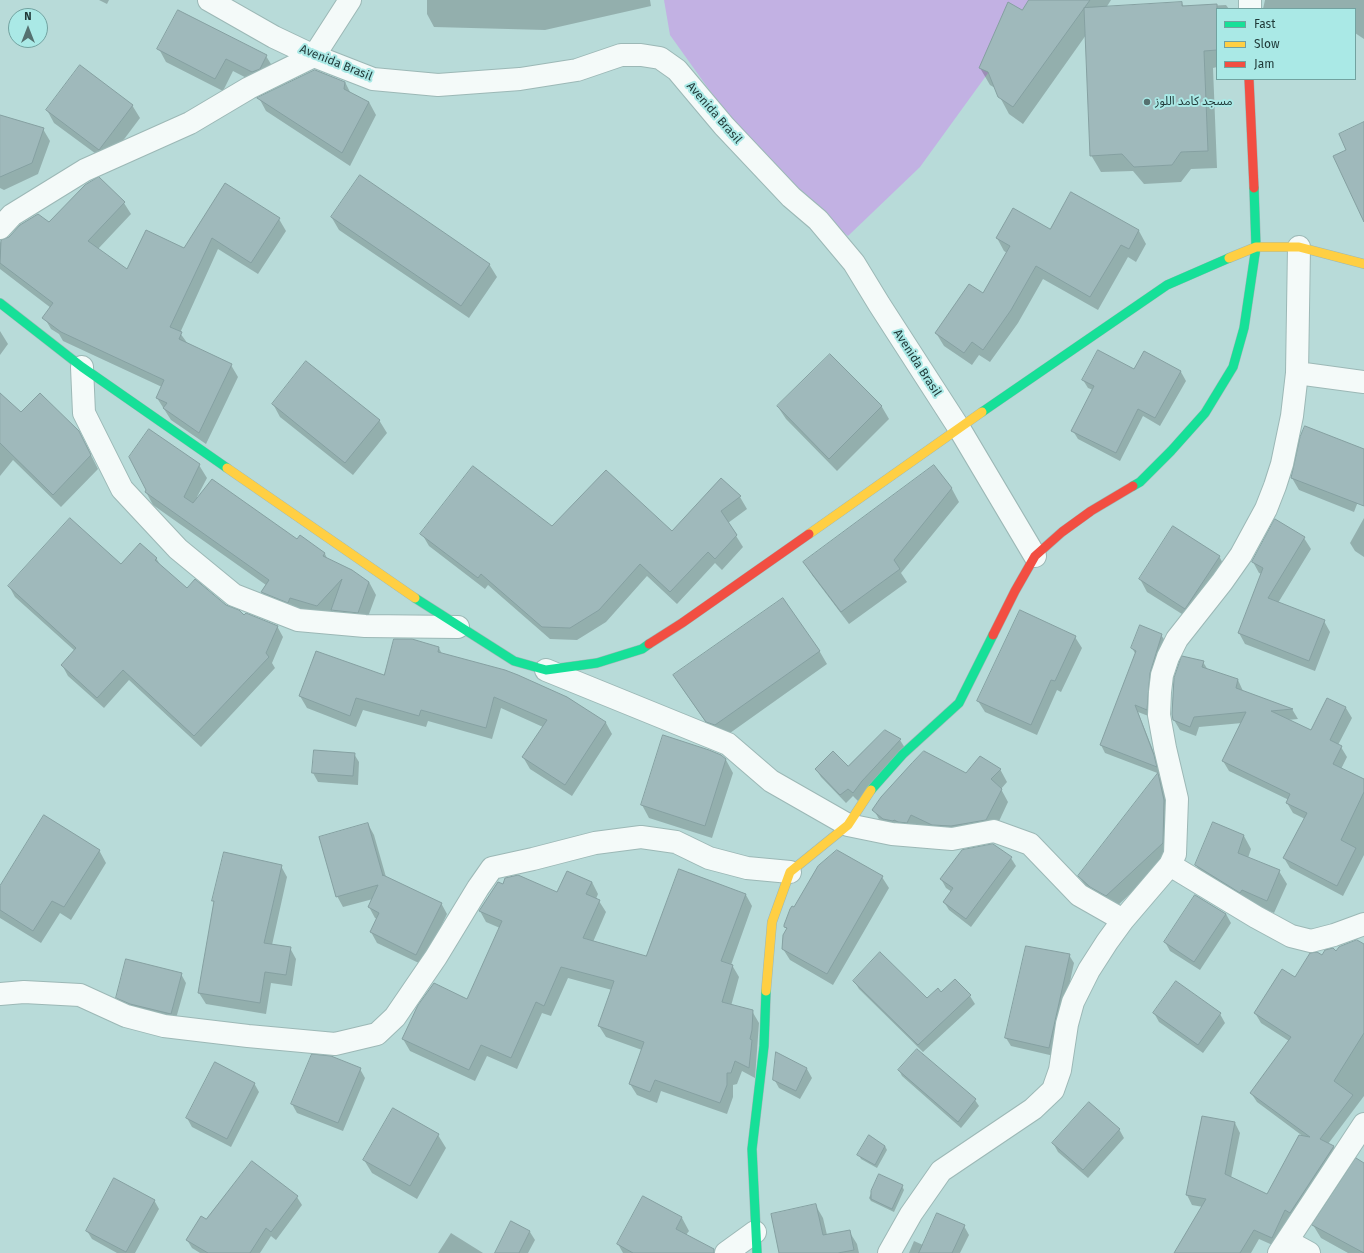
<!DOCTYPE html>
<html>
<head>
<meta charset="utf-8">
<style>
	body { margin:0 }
	#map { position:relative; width:1364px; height:1253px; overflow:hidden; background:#b8dbd9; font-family:"Fira Sans",sans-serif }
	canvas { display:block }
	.legend { position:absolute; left:1216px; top:8px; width:140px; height:72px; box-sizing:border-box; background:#aae9e6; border:1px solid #72a2a0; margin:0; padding:5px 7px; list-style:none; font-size:12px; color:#1f3837 }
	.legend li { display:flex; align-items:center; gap:8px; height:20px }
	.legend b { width:20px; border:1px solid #72a2a0 }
	.north { position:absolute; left:8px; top:8px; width:40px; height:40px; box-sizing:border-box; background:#aae9e6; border:1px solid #72a2a0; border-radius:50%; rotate:0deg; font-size:11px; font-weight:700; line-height:16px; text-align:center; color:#1f3837 }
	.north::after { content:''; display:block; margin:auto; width:14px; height:18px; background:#557170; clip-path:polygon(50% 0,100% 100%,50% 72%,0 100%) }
</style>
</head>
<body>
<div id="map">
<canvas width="1364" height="1253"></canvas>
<ul class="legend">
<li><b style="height:5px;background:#16e098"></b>Fast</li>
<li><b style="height:5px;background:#ffcf43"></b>Slow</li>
<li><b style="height:5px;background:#f24e42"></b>Jam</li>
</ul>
<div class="north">N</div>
</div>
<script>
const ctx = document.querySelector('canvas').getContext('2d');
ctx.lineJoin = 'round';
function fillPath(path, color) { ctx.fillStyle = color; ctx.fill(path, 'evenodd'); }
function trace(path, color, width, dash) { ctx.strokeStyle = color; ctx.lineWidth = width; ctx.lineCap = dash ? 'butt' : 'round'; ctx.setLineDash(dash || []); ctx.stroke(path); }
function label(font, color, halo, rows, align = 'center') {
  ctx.font = font + ' "Fira Sans","Noto Sans Arabic",sans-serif'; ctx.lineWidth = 4; ctx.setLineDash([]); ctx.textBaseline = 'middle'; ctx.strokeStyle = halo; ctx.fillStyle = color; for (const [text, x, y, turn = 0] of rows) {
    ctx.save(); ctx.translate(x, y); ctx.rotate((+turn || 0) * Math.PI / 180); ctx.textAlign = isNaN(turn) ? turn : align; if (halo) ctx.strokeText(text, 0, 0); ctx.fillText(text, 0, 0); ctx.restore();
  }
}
fillPath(new Path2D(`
	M664,0H1041L920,167L848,236L768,172L670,35Z`), '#c2b1e3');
fillPath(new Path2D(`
	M99,0H109L107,4Z
	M427,0H650L651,6L545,30L434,27L427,14Z
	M1030,0H1111L1106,8L1182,3L1184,7L1226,5L1229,9H1217V67L1213,68L1217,168L1191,169L1181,182L1144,184L1133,171L1101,172L1091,155L1086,35L1023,124L1009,114L995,88L990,85L980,68Z
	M1265,0H1364V39L1355,33V9H1263Z
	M159,49L266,56L274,69L260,85L233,71L223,91L166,62Z
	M345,82L351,94L369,102L376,115L350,166L266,111L259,98Z
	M132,105L140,118L107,162L54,123L47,110Z
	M0,116L43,129L50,141L38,174L4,190L0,188Z
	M225,184L279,219L286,231L258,274L218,249L180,333L188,344L231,365L238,377L206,444L171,420L157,398L162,387L63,341L59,334L51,329L44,317L51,308L0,269V243L1,241L49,224L124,203L131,214L98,249L128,271L184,249Z
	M1071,193L1139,231L1146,244L1136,262L1128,257L1098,310L1043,279L1018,323L990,362L979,355L972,365L944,346L936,333L984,294L1007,253L1004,251L997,238L1050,230Z
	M332,218L489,264L497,277L469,318L339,230Z
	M0,331L8,344L0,355Z
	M1144,352L1181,372L1186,381L1160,426L1143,416L1120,461L1078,439L1073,431L1093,390L1088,388L1083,380L1134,370Z
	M830,355L882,407L889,419L837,471L786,419L778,407Z
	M0,395L22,414L86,445L98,469L61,507L13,460L0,476Z
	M273,404L379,420L387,433L353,475L280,417Z
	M1364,450V486L1354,512L1299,490L1292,478Z
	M199,465L207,478L197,497L325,554L328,560L369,582L376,595L365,625L340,622L333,610L325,619L269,605L262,592L266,585L153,505L146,492Z
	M934,466L952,489L959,502L901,573L907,582L849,624L812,575L804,562Z
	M721,480L740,497L747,509L728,523L743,547L722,570L715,563L677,604L647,576L606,622L577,640L550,639L488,585L485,589L429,546L422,534L672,532Z
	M1364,518V557L1355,551L1350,543Z
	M1304,538L1311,549L1278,603L1324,621L1330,632L1315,671L1245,644L1239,633L1262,574L1259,573L1253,562Z
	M1219,556L1226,569L1193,621L1147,592L1140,579Z
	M156,558L161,566L187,590L226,606L244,617L277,626L283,637L272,663L275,668L201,747L129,680L104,708L68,676L62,665L75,651L15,597L9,586Z
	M783,600L820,652L827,664L723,738L714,734L682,688L675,676Z
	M1161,635L1166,642L1151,717L1138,712L1158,763L1160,774L1105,753L1101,745L1136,655L1132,648Z
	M1075,637L1082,648L1061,692L1057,690L1037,735L985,712L978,701Z
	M439,648L442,654L567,697L606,723L612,734L572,796L530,769L523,757L543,727L501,708L492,739L428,721L426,727L363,710L356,727L307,708L300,696L316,652L384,677Z
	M1203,662L1208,670L1238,680L1243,691L1292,709L1298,719L1287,720L1311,732L1327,699L1346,708L1352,718L1338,745L1341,747L1347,757L1341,769L1364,780V855L1343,896L1290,868L1284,858L1305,819L1293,813L1287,803L1289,800L1229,771L1223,761L1242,723L1199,727L1196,736L1180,730L1174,720Z
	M664,736L726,760L733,773L712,838L649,818L642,805Z
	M900,740L905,748L858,801L853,796L846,803L821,777L816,769L848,767Z
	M315,751L354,754L359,762L358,785L318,782L313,773Z
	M1000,769L1007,782L1001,789L1008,802L994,832L881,823L874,810L966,775Z
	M1158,774L1165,787L1171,814L1170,856L1114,909L1087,889L1079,876Z
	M368,824L374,835L386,877L441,903L447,914L423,965L377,943L371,932L377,919L375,918L369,907L373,899L343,907L337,896Z
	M1213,824L1244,836L1251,849L1248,858L1279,871L1287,884L1274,913L1250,903L1203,878L1196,865Z
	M99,850L106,863L71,920L60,913L41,943L0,918V888Z
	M1011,858L1016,866L971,927L949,910L944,902L952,892L946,888L941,879Z
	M281,866L287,877L272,945L290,948L296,959L292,986L271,983L266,1014L206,1004L199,993L214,902L213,900Z
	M882,877L889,888L833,985L790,960L783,949L787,930L785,926L795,908Z
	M592,882L598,894L596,899L599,901L606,912L593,942L647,957L746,895L752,906L731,965H732L739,977L731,1006L752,1011L759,1023L755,1078L742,1071L737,1084L733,1085V1097L727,1114L661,1091L657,1103L637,1095L630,1084L642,1050L606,1037L599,1026L612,990L568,978L551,1016L542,1013L517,1069L487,1056L475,1081L410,1051L403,1039L468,1000L500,928L486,922L480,911L503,885L558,894Z
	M1195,896L1226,914L1231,923L1200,970L1170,951L1165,942Z
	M1364,945V1096L1328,1144L1334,1147L1339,1156L1277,1247L1259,1239L1251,1253H1175L1203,1207L1192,1205L1187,1195L1202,1117L1235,1123L1240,1133L1231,1178L1268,1196L1304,1137L1257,1102L1251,1093L1289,1041L1261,1023L1255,1013L1322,957Z
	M1069,955L1074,963L1054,1056L1011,1046L1006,1038Z
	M181,974L186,983L175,1022L122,1006L117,998Z
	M854,981L927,1000L941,993L970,996L975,1004L923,1052L859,989Z
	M1154,1013L1220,1014L1225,1023L1203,1053L1159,1022Z
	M777,1054L807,1069L812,1078L800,1099L779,1088L774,1079Z
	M360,1069L365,1078L343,1131L297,1113L292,1104Z
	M899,1070L975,1100L979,1106L961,1128L902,1076Z
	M254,1083L259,1092L231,1147L192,1127L187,1118Z
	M1119,1129L1124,1138L1088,1178L1058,1152L1053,1143Z
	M438,1135L446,1148L417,1199L372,1173L364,1160Z
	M885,1146L887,1150L877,1168L861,1159L859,1155Z
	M252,1162L297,1197L302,1205L276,1240L271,1236L260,1253H200L192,1248L187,1240L206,1220Z
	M1364,1164V1253H1348L1321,1238L1313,1225Z
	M879,1175L902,1186L904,1190L894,1212L871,1201L869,1198Z
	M154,1200L159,1209L135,1253H117L92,1239L87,1231Z
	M816,1206L823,1218L827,1235L849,1231L857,1244L859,1253H780Z
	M682,1218L689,1231L686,1235L705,1253H623L618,1244Z
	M964,1226L969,1235L960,1253H909L914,1241L923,1245Z
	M530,1232L535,1240L528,1253H496Z
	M451,1233L483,1253H438Z`), '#0003');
const building = new Path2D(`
	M1029,0H1090L1013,107L998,97L988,72L979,68L1008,2L1022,10Z
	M1182,2V6L1217,4V50L1204,51L1208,151L1181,152L1172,165L1134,167L1122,154L1090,156L1084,8Z
	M178,10L267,55L260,69L252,72L226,59L215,79L157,49Z
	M80,65L133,105L99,150L46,110Z
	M315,70L345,82L344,89L369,102L342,153L257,98Z
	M0,115L44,128L32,163L0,177Z
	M1364,122V222L1333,156L1346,150L1339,134Z
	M360,175L490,264L461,306L331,217Z
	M99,177L125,202L88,241L127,269L146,230L184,248L225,183L280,218L251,263L212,238L170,327L182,332L179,339L232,364L199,433L163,408L167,403L156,398L164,380L61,332L42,318L53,303L0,263L1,240L9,237L20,225L38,214L49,222L85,185Z
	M1071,192L1139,230L1129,249L1121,245L1090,297L1036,266L1011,310L983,350L972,342L964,353L935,333L969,284L983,293L1010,246L996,238L1013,208L1050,229Z
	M1098,350L1134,369L1144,351L1181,371L1155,418L1138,409L1116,453L1071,431L1094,386L1082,380Z
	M830,354L882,406L829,459L777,406Z
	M306,361L380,420L345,463L272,404Z
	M0,393L21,412L40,393L79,431L91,455L53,495L0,443Z
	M1305,426L1364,449V506L1291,478L1300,437Z
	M149,429L200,464L184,497L193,503L212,479L297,539L300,535L325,553L323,556L352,570L369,582L358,613L331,610L342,579L317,606L290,598L288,603L261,592L269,580L145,492L146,490L129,457Z
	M934,465L952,488L894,560L900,569L841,612L803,562Z
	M473,466L552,526L606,470L672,531L721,478L741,496L721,511L737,535L715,559L708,552L670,592L640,564L599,610L570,628L542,627L481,574L478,578L420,534Z
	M70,518L121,564L140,543L157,558L155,560L187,588L195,579L226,605L239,610L244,615L246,613L278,626L266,653L269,657L194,736L123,670L97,698L61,665L76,648L8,586Z
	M1275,519L1305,537L1268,598L1325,620L1309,661L1238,633L1263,568L1252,562Z
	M1173,526L1220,556L1185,609L1139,579Z
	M783,598L820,651L715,725L706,722L673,675Z
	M1020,610L1076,636L1055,681L1051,680L1031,725L977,701Z
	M1140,625L1162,634L1150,673L1147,710L1135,705L1154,755L1157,767L1100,745L1136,651L1131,648Z
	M394,639H412L439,647L438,652L505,670L518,675L567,697L606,722L565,785L522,757L547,720L494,697L486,728L421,710L419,716L356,698L350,716L299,696L316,651L384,675Z
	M1182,656L1204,661L1202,667L1238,679L1236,688L1293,709L1271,711L1311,730L1327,698L1346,707L1330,740L1342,746L1333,764L1364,779V792L1341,840L1356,848L1337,886L1283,858L1307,813L1286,803L1290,794L1222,761L1246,712L1194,717L1190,727L1173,720L1172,714L1174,678Z
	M885,730L901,739L862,781L853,793L848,789L840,795L815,769L833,751L848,766Z
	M663,735L709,750L721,755L726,759L705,826L641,805Z
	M314,750L355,753L353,776L312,773Z
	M924,751L966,773L980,756L1001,769L991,779L1002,789L986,820L951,826L932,825L911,815L907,823L898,822L894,820L893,821L883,819L872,810L881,797L912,763Z
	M1158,773L1164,800L1163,843L1106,896L1090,887L1078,876Z
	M44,815L100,850L64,907L52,901L33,931L0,910V886Z
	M1213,822L1244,835L1238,853L1280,870L1267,901L1242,890L1240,893L1195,865Z
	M368,823L383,876V875L442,903L416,955L370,932L379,913L368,907L378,885L336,897L319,837Z
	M993,844L1012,857L966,919L943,902L953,888L940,879L962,850Z
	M837,850L883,876L827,974L782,949L783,935L787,928L784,927V925L790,909L792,906L794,907L818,866Z
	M224,852L282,865L264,943L291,947L286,975L265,972L260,1003L198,993L214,901H212Z
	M679,869L746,894L721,961L733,965L722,1002L753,1010L752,1030L750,1039L752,1040L749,1068L735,1061L731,1073H727V1085L720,1103L655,1080L650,1092L629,1084L644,1042L598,1026L614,981L561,967L544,1006L536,1002L511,1058L481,1045L469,1070L402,1039L418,1005L434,983L467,999L502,921L479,911L498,882L503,884L505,878L518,875L557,892L567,871L592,882L586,894L600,900L583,938L646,956Z
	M1195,895L1226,914L1194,962L1164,942Z
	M1357,940L1364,944V1033L1334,1081L1353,1095L1320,1139L1334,1146L1290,1213L1285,1210L1272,1238L1254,1230L1240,1253H1174L1206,1199L1186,1195L1202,1116L1235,1122L1225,1174L1267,1194L1299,1135L1310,1137L1250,1093L1291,1037L1254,1013L1282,969L1295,977L1310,953L1317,952L1322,955L1325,950L1333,948L1336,951L1339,947Z
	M1026,946L1070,954L1049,1048L1005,1038Z
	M880,952L927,998L938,988L941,992L955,979L971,995L918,1045L853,981Z
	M126,959L182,973L171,1014L130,1004L116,998Z
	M1176,981L1221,1013L1198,1045L1153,1013Z
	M917,1049L976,1099L958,1122L898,1070Z
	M776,1052L807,1068L796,1091L773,1080Z
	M312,1054L331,1056L361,1068L338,1123L291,1104Z
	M215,1062L255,1083L227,1139L186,1118Z
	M1089,1102L1120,1129L1083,1170L1052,1143Z
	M393,1108L439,1134L410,1186L363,1160Z
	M869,1135L885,1146L875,1165L857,1155Z
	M1356,1158L1364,1163V1253L1312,1225Z
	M252,1161L298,1196L271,1232L266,1228L250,1253H208L186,1240L201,1216L206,1219Z
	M879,1174L903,1185L892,1209L871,1199V1191Z
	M114,1178L155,1200L126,1252L86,1231Z
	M643,1196L682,1217L676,1229L714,1249V1253H633L617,1244Z
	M816,1204L823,1235L850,1230L854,1250L838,1253H779L771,1214Z
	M937,1213L965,1225L952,1253H919Z
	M511,1221L530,1231L519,1253H495Z`);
fillPath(building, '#9fb9bb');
trace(building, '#85a0a1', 1);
const street = new Path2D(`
	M209,0L274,37L314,56L373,79L438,85L520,79L577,70L621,55H641L660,58L677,70L724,126L791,197L818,220L854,263L879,304L959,428L1035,556
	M1250,9V0
	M0,228L12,215L85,170L190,123L249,88L314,56L350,0
	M82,367L84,413L122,489L178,549L234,595L298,620L365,626L458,627
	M1297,373L1364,382
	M546,670L728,744L771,781L848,825L892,834L952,839L994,831L1030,844L1079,895L1123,920
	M1170,865L1256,917L1291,936L1311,941L1334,935L1364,924
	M0,994L24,992L80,995L126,1016L164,1026L248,1036L335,1044L377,1034L395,1017L436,957L478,888L492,868L533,859L595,843L641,837L676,842L709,858L747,868L790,872
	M1287,1241L1309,1253
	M726,1253L755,1232
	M889,1253L911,1214L941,1171L1033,1109L1053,1090L1060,1070L1067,1024L1073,1002L1089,970L1107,942L1123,920L1170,865L1175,854L1177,799L1165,748L1159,715L1160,692L1162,675L1168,657L1177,639L1222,582L1241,555L1266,509L1275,486L1282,464L1292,416L1297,373L1299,247
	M1279,1253L1364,1124`);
const fast = new Path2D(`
	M0,303L82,367L227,468
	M982,412L1167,285L1229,258
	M1133,486L1140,482L1171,451L1205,413L1233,367L1244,328L1256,247L1254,188
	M415,598L514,661L546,670L597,663L642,649L649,644
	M871,790L903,754L959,703L993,635
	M757,1253L752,1149L764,1046L766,991`);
const slow = new Path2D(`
	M1229,258L1256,247H1299L1364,264
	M227,468L415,598
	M809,534L982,412
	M766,991L772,922L790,872L848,825L871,790`);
const jam = new Path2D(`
	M1249,79L1254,188
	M993,635L1015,591L1035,556L1062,532L1091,511L1133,486
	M649,644L682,623L809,534`);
trace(street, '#9cb8b6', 24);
trace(fast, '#9cb8b6', 10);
trace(slow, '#9cb8b6', 10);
trace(jam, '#9cb8b6', 10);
trace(street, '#f4faf9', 22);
trace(fast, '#16e098', 9);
trace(slow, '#ffcf43', 9);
trace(jam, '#f24e42', 9);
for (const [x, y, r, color] of [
	[1147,102,4,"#557170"]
]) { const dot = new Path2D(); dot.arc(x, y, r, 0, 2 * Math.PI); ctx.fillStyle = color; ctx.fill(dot); trace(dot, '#aae9e6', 1.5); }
label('12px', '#1f3837', '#aae9e6', [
	["Avenida Brasil",336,63,22],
	["Avenida Brasil",714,113,49],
	["Avenida Brasil",917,363,57]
]);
label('12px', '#1f3837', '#aae9e6', [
	["مسجد كامد اللوز",1155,102]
], 'left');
</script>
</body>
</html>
